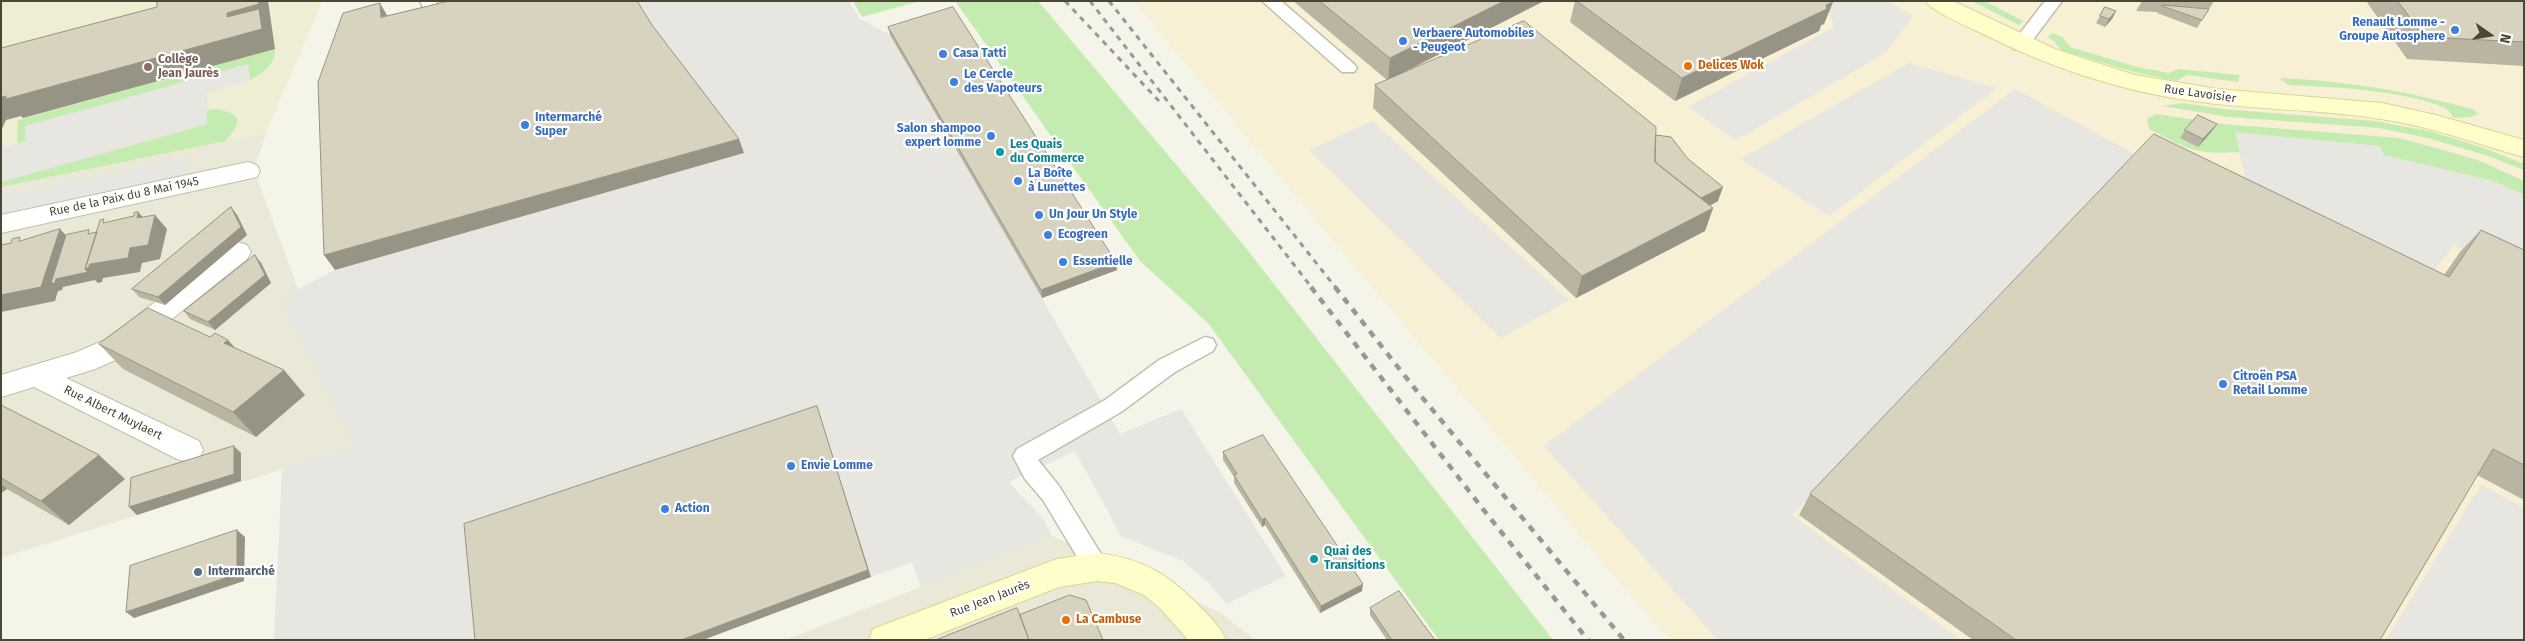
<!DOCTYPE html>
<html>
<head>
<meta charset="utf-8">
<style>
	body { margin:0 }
	#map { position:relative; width:2525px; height:641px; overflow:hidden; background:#f5f4e9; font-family:"Fira Sans",sans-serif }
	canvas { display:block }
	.frame { position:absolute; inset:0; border:2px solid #4a4737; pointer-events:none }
	.north { position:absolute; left:2465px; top:10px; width:50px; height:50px; -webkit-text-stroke:4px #fff; paint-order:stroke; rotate:103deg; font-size:14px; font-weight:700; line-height:20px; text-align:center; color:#4a4737 }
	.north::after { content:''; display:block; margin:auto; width:18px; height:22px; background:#4a4737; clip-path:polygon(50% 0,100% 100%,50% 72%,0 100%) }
</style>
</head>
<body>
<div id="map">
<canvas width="2525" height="641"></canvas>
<div class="frame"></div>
<div class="north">N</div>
</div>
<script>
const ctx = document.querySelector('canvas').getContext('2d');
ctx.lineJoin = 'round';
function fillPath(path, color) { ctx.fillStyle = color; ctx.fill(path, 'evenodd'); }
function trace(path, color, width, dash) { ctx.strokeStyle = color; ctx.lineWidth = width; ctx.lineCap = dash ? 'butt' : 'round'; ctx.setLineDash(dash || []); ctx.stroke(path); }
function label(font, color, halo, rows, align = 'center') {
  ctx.font = font + ' "Fira Sans",sans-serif'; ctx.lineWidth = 4.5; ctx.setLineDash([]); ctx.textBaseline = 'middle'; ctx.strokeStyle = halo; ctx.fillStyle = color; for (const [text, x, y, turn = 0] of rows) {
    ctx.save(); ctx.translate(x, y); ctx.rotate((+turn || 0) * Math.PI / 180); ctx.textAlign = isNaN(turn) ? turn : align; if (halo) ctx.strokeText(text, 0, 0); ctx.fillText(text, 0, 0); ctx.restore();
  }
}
fillPath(new Path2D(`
	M266,133L254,170L356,446L1,558V187Z
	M1052,536L1221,613L1255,640H785Z`), '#eae8d7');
fillPath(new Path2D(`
	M1133,1H2524V640H1671L1642,609Z`), '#f8f0d4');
fillPath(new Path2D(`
	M1,1H322L266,133L1,187Z`), '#efedd3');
fillPath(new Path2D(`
	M853,1H920L862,17Z
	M955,1H1038L1238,238L1553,640H1439L1208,323L1140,261Z
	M1972,1H1985L2023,21L2019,25Z
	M2052,33L2062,37L2070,47L2137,67L2169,73L2179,69L2240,75L2238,82L2187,75L2176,81L2134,72L2061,50L2053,40L2048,38Z
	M275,49C275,64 263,74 250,80L247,64L17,144L18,120Z
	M2280,78C2347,81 2410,91 2474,110L2478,114L2470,117L2454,118C2451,114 2448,109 2443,107C2400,90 2334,87 2288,85Z
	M2183,103L2222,109L2375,121L2429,131L2484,148L2524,164V170L2488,156L2428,138L2379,128L2229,117L2162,106Z
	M217,109L231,113L237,118V125L226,141L1,187V182L207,124V110Z
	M2156,114L2223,124L2399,138L2478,160L2524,181V195L2493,181L2384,155L2379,146L2236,133L2240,152C2197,155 2187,149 2149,129L2147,119Z`), '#c4ecb0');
fillPath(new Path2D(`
	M633,1H849L859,18L890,35L1120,434L1181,409L1286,576L1226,604L1210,584L1183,561L1121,536L1075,451L1009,482L1044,520L1052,536L921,587L912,562L871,577L820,413L480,640H274L282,469L356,446L279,299L335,270Z
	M1826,1H1886L1913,16L1885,53L1736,140L1688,107L1834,27Z
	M1909,63L1997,88L1829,216L1741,159Z
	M248,64L250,80L207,92V124L1,182V148L25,141V126Z
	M2015,89L2136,155L1792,515L1961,640H1718L1544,446Z
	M1372,121L1569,300L1501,338L1309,150Z
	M2235,132L2380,146L2384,155L2493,181L2524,195V279L2454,245L2419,289L2247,185Z
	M189,157L183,176L1,215V197Z
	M2481,485L2524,508V640H2386Z`), '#e7e6e1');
const lane = new Path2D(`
	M420,1H437V3L435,7H423Z
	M1262,1H1281L1354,64L1357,68L1354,72H1342Z
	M2045,1H2062L2026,49H2014L2011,45Z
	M1205,337L1213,339L1216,345L1213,351L1175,372L1121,412L1038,460L1059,486L1109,567L1106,575L1097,578L1088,575L1043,500L1025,479L1013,456L1017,449L1105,400L1159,360Z`);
const street = new Path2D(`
	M248,162L257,165L260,171L257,177L1,233V215Z
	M238,242L247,245L251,252L247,259L127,355L95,369L66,378L199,441L203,450L199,459L188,462L177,459L34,387L1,397V375L77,352L107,339L229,245Z`);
const secondary = new Path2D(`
	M1925,1H1953L2055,49L2135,75L2218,89L2382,103L2436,115L2524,140V157C2476,144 2430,126 2381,119C2319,109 2255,110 2193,101C2119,91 2047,66 1981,33C1967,26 1934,13 1925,1Z
	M1097,553C1144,558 1171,576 1203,610C1212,619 1221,628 1226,640H1188L1161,609L1144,595L1115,583L1097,581L1059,587L924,640H869L873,629L1046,563L1057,559Z`);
trace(lane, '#c2bfab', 3);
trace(street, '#c2bfab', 2);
trace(secondary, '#d8d597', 2);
fillPath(lane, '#fff');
fillPath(street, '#fff');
fillPath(secondary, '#fffeca');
trace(new Path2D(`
	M1065,1L1159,101
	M1090,1L1312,288
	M1109,1L1336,288`), '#989898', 3, [5.5, 5.5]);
trace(new Path2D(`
	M1311,287L1486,513L1588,640
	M1335,287L1416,390L1624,640`), '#989898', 4.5, [7, 7]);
fillPath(new Path2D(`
	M1293,1H1544L1397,76L1656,135L1718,201L1710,206L1713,208L1705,231L1576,298L1373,108L1375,85L1387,80Z
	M1575,1H1833L1824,24L1821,25L1819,31L1675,101L1570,22Z
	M2142,1H2214L2197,28L2157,13L2158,12L2136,11Z
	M2366,1H2524V66L2407,59Z
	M2105,7L2116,11L2112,19L2105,27L2096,23Z
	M888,27L1116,262L1117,270L1042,298L890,35Z
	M2185,130L2212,131L2198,147L2180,138Z
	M231,207L237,215L247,235L165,305L139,297L132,289Z
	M2481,230L2524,250V500L2477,475L2380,640H1973L1799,515L1810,494L2444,275L2460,252Z
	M261,263L271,283L215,330L190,319L184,311Z
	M99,344L235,348L305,395L256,437L123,369Z
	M1,405L125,479L69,525L7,489L1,493Z
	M1223,452L1362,591L1320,613L1265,525L1262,527L1234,483V477L1223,460Z
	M1370,608L1435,640H1387L1370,615Z`), '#bab5a3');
fillPath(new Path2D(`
	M258,1H268L275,49L23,118L21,116L6,120L1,131V97L227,17V13Z
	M1504,1H1544L1388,80L1390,58Z
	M1833,2L1824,24L1821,25L1819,31L1675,101L1682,78Z
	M380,3L388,17H381Z
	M2116,11L2112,19L2105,27L2109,19Z
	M2217,124L2212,131L2198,147L2203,139Z
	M739,139L744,153L335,270L324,255Z
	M1723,187L1718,201L1689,216L1693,202Z
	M231,207L237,215L247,235L165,305L158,297Z
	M1713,208L1705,231L1576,298L1582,276Z
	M138,212L151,226L137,218Z
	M155,215L167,229L160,259L142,263L140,272L103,278L102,282L98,283L95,280L63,287L62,290L58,291L55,301L1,312V295L60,229L73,243L85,269L90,264L130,248Z
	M255,255L261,263L271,283L215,330L208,322Z
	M1116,262L1117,270L1042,298L1041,290Z
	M228,340L250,365L224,343Z
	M284,370L305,395L256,437L233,412Z
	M817,406L871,577L703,640H681Z
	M234,446L241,453V481L137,515L129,507Z
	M99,455L125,479L69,525L41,501Z
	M1,484L7,489L1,493Z
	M1265,518V525L1262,527V520Z
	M237,530L245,537L244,581L134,618L126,612Z
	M1363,584L1362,591L1320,613L1321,606Z`), '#979485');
const building = new Path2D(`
	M157,1H258L259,4L227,13V17L259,9L262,29L6,99V96L1,97V48L157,7Z
	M449,1H637L652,25L739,139L324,255L318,82L343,13L380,3L381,17Z
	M1320,1H1504L1390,58Z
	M1577,1H1833V2L1826,5L1827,9L1682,78Z
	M2398,1H2524V42L2425,37Z
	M2162,5L2209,9L2202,20L2162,6Z
	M953,7L1116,262L1041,290L888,27Z
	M2105,7L2116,11L2109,19L2100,16Z
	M1524,21L1656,127L1655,162L1713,208L1582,276L1375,85Z
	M2198,115L2217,124L2203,139L2185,130Z
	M2154,134L2449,277L2481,230L2524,250V465L2493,449L2380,640H2016L1810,494Z
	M1656,135L1671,137L1688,159L1723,187L1701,198L1655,162Z
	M231,207L241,227L158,297L132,289Z
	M138,212L137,218L155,215L148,245L130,248L128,258L90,264L88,268L85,269L100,220L104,219L103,223L134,216V213Z
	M60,229L41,287L1,295V245L11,243L12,239L20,237L19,241Z
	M89,230L88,234L97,232L85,269L88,272L56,279L55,283H51L66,235Z
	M255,255L265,275L208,322L184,311Z
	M148,308L210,337L215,333L228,340L224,343L284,370L233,412L99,344Z
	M1,405L99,455L41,501L1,478Z
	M817,406L868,570L681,640H475L464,524Z
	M1263,435L1363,584L1321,606L1265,518L1262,520L1234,475L1237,474L1223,452Z
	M234,446V474L129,507L131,478Z
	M237,530V574L126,612L130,566Z
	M1399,591L1435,640H1392L1370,608Z
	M1070,595L1086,600L1103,640H1029L1020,615Z
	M1017,608L1029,640H936Z`);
fillPath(building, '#d8d3be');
trace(building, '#979485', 1);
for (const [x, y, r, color] of [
	[2455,30,5,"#3f7fe0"],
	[1403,41,5,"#3f7fe0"],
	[943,54,5,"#3f7fe0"],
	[1688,66,5,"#e8710a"],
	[148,67,5,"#8d6e63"],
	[954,82,5,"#3f7fe0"],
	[525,125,5,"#3f7fe0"],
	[991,136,5,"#3f7fe0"],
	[1000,152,5,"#0f9aa8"],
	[1018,181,5,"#3f7fe0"],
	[1039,215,5,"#3f7fe0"],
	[1048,235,5,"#3f7fe0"],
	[1063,262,5,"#3f7fe0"],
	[2223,384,5,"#3f7fe0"],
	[791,466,5,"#3f7fe0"],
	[665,509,5,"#3f7fe0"],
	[1314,559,5,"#0f9aa8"],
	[198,572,5,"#5c6f8a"],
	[1066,620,5,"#e8710a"]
]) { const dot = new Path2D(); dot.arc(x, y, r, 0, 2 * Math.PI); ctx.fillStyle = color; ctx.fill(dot); trace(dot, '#fff', 2); }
label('bold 12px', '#366cbe', '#fff', [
	["Renault Lomme -",2445,23,"right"],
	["Groupe Autosphere",2445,37,"right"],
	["Verbaere Automobiles",1413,34],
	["- Peugeot",1413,48],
	["Casa Tatti",953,54],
	["Le Cercle",964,75],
	["des Vapoteurs",964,89],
	["Intermarché",535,118],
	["Super",535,132],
	["Salon shampoo",981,129,"right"],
	["expert lomme",981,143,"right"],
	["La Boîte",1028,174],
	["à Lunettes",1028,188],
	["Un Jour Un Style",1049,215],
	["Ecogreen",1058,235],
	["Essentielle",1073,262],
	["Citroën PSA",2233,377],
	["Retail Lomme",2233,391],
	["Envie Lomme",801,466],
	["Action",675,509]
], 'left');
label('bold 12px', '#785e54', '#fff', [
	["Collège",158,60],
	["Jean Jaurès",158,74]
], 'left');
label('bold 12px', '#c56008', '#fff', [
	["Delices Wok",1698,66],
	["La Cambuse",1076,620]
], 'left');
label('12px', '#4a4737', '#fff', [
	["Rue Lavoisier",2200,94,8],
	["Rue de la Paix du 8 Mai 1945",124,197,-12],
	["Rue Albert Muylaert",113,413,26],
	["Rue Jean Jaurès",990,599,-21]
]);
label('bold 12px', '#0d838f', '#fff', [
	["Les Quais",1010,145],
	["du Commerce",1010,159],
	["Quai des",1324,552],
	["Transitions",1324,566]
], 'left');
label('bold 12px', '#4e5e75', '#fff', [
	["Intermarché",208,572]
], 'left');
</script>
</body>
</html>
